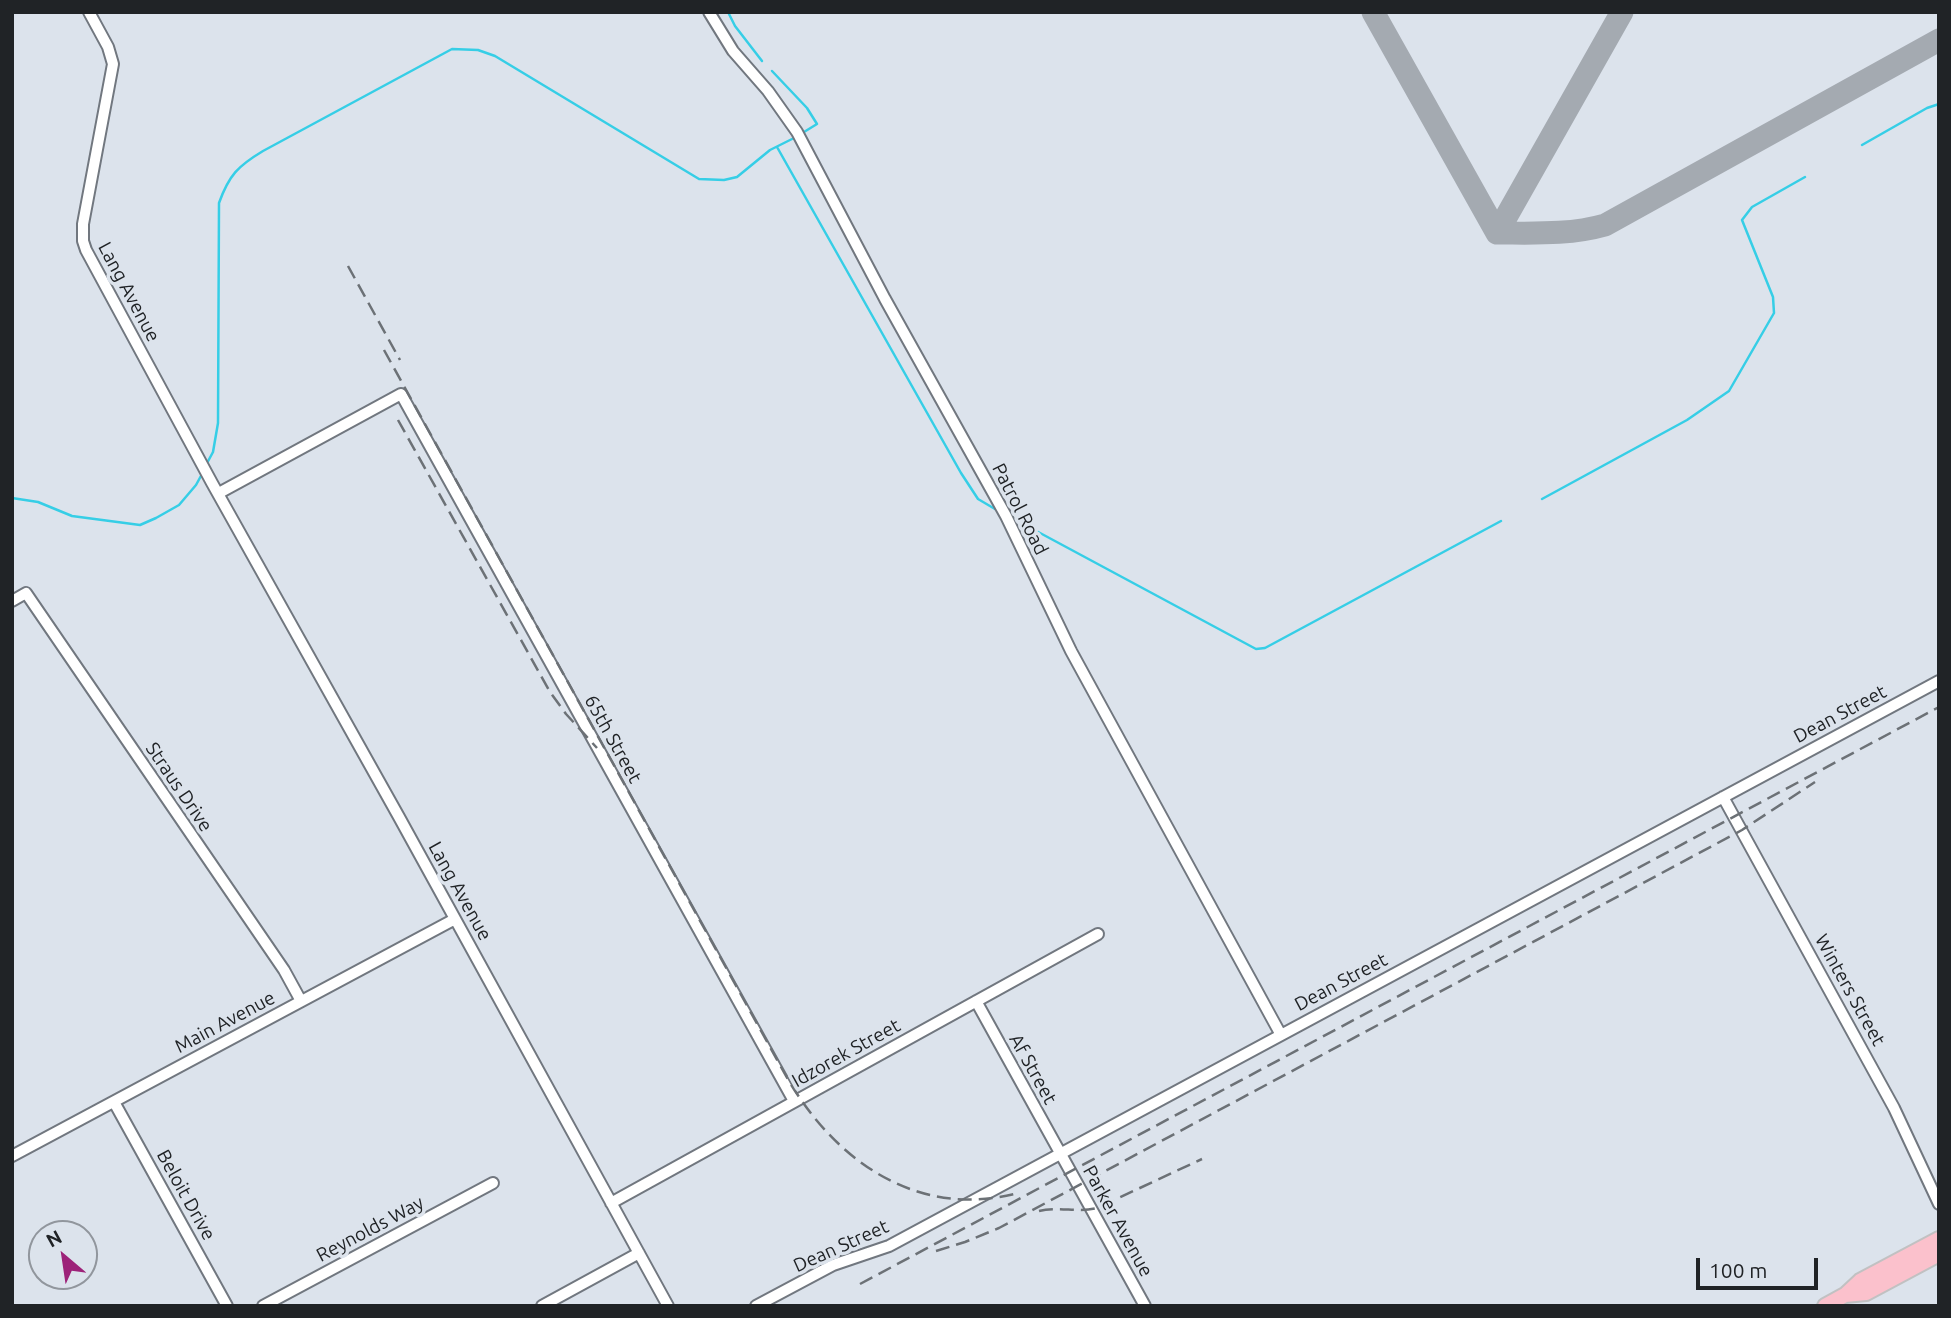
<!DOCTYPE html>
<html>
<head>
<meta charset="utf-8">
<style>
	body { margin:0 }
	#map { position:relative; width:1951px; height:1318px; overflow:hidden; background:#dce3ec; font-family:Ubuntu,sans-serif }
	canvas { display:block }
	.frame { position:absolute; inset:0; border:14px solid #202326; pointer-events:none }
	.north { position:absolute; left:28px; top:1220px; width:70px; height:70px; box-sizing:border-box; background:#dce3ec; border:2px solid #91969d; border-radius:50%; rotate:331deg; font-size:19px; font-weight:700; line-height:28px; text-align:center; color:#202326 }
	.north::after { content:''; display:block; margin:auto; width:24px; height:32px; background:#9d2279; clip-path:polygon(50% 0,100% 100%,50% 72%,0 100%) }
	.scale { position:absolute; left:1696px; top:1258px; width:122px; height:32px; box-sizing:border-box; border:4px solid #202326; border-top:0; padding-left:9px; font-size:21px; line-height:24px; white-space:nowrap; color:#202326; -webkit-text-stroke:5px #dce3ec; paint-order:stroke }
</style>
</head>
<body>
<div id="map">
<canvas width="1951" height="1318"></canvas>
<div class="frame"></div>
<div class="north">N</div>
<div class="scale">100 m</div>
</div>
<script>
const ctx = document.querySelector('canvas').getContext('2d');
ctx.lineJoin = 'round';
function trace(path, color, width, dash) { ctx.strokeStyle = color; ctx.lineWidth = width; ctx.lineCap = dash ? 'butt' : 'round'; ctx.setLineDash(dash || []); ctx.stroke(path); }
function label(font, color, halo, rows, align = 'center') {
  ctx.font = font + ' Ubuntu,sans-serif'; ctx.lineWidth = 7; ctx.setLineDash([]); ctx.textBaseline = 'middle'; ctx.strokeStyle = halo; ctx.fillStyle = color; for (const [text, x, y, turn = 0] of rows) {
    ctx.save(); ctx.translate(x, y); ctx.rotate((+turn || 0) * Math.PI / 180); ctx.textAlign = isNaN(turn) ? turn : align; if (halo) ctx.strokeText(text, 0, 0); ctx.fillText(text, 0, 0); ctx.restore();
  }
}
trace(new Path2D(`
	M728,12L735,26L762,61
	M772,71L807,108L817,124L804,132
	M1862,145L1927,108L1939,104
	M777,147L961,473L978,499L995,509
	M206,465L213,452L218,423L219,203C229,175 238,166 263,151L452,49L478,50L495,56L699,179L724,180L737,177L770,150L792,139
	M12,498L38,502L72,516L140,525L156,518L179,505L196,485L202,474
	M1542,499L1687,420L1729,391L1774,313L1773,297L1742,220L1752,207L1805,177
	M1014,519L1256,649L1265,648L1501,521`), '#36cee6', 2.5);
trace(new Path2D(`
	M1373,12L1497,233
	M1497,233C1533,233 1570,235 1605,225L1939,40
	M1497,233L1622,12`), '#a4aab1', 23);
const minor = new Path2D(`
	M89,12L108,47L113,64L83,224V241L86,250L212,483L399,817L668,1306
	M709,12L733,51L768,91L797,132L885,299L1006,516L1071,651L1281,1035
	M219,493L401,394L794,1101
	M12,601L26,593L284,970L301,1001
	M1723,797L1894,1108L1939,1204
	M976,1001L1145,1306
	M114,1102L227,1306
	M12,1156L455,919
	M611,1203L1098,934
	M263,1306L493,1183
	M542,1306L639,1253
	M756,1306L833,1265L889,1246L1939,681`);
const major = new Path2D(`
	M1845,1295L1860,1281L1939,1239
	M1825,1306L1845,1295L1866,1293L1939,1254`);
trace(minor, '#71777f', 14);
trace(major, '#c1c1c2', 18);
trace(minor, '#fff', 10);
trace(major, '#fbc1cc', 14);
trace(new Path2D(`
	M348,266L400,360
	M384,350L786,1076C834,1160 917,1220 1018,1193
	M398,420L550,692L566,714L597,748
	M1039,1211C1059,1206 1078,1213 1097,1208L1202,1159
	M936,1251L965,1242L999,1228L1742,830L1815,782
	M860,1284L1939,707`), '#6c7176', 2.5, [14, 7]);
label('19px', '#202326', '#dce3ec', [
	["Lang Avenue",129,292,62],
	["Patrol Road",1020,509,63],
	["Dean Street",1840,714,-28],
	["65th Street",613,739,61],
	["Straus Drive",179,787,56],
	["Lang Avenue",460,891,61],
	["Dean Street",1341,982,-28],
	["Winters Street",1850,990,61],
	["Main Avenue",225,1022,-28],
	["Idzorek Street",846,1053,-29],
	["Af Street",1033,1069,61],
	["Beloit Drive",186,1195,61],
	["Parker Avenue",1118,1221,61],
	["Reynolds Way",370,1229,-28],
	["Dean Street",841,1246,-24]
]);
</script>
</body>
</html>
